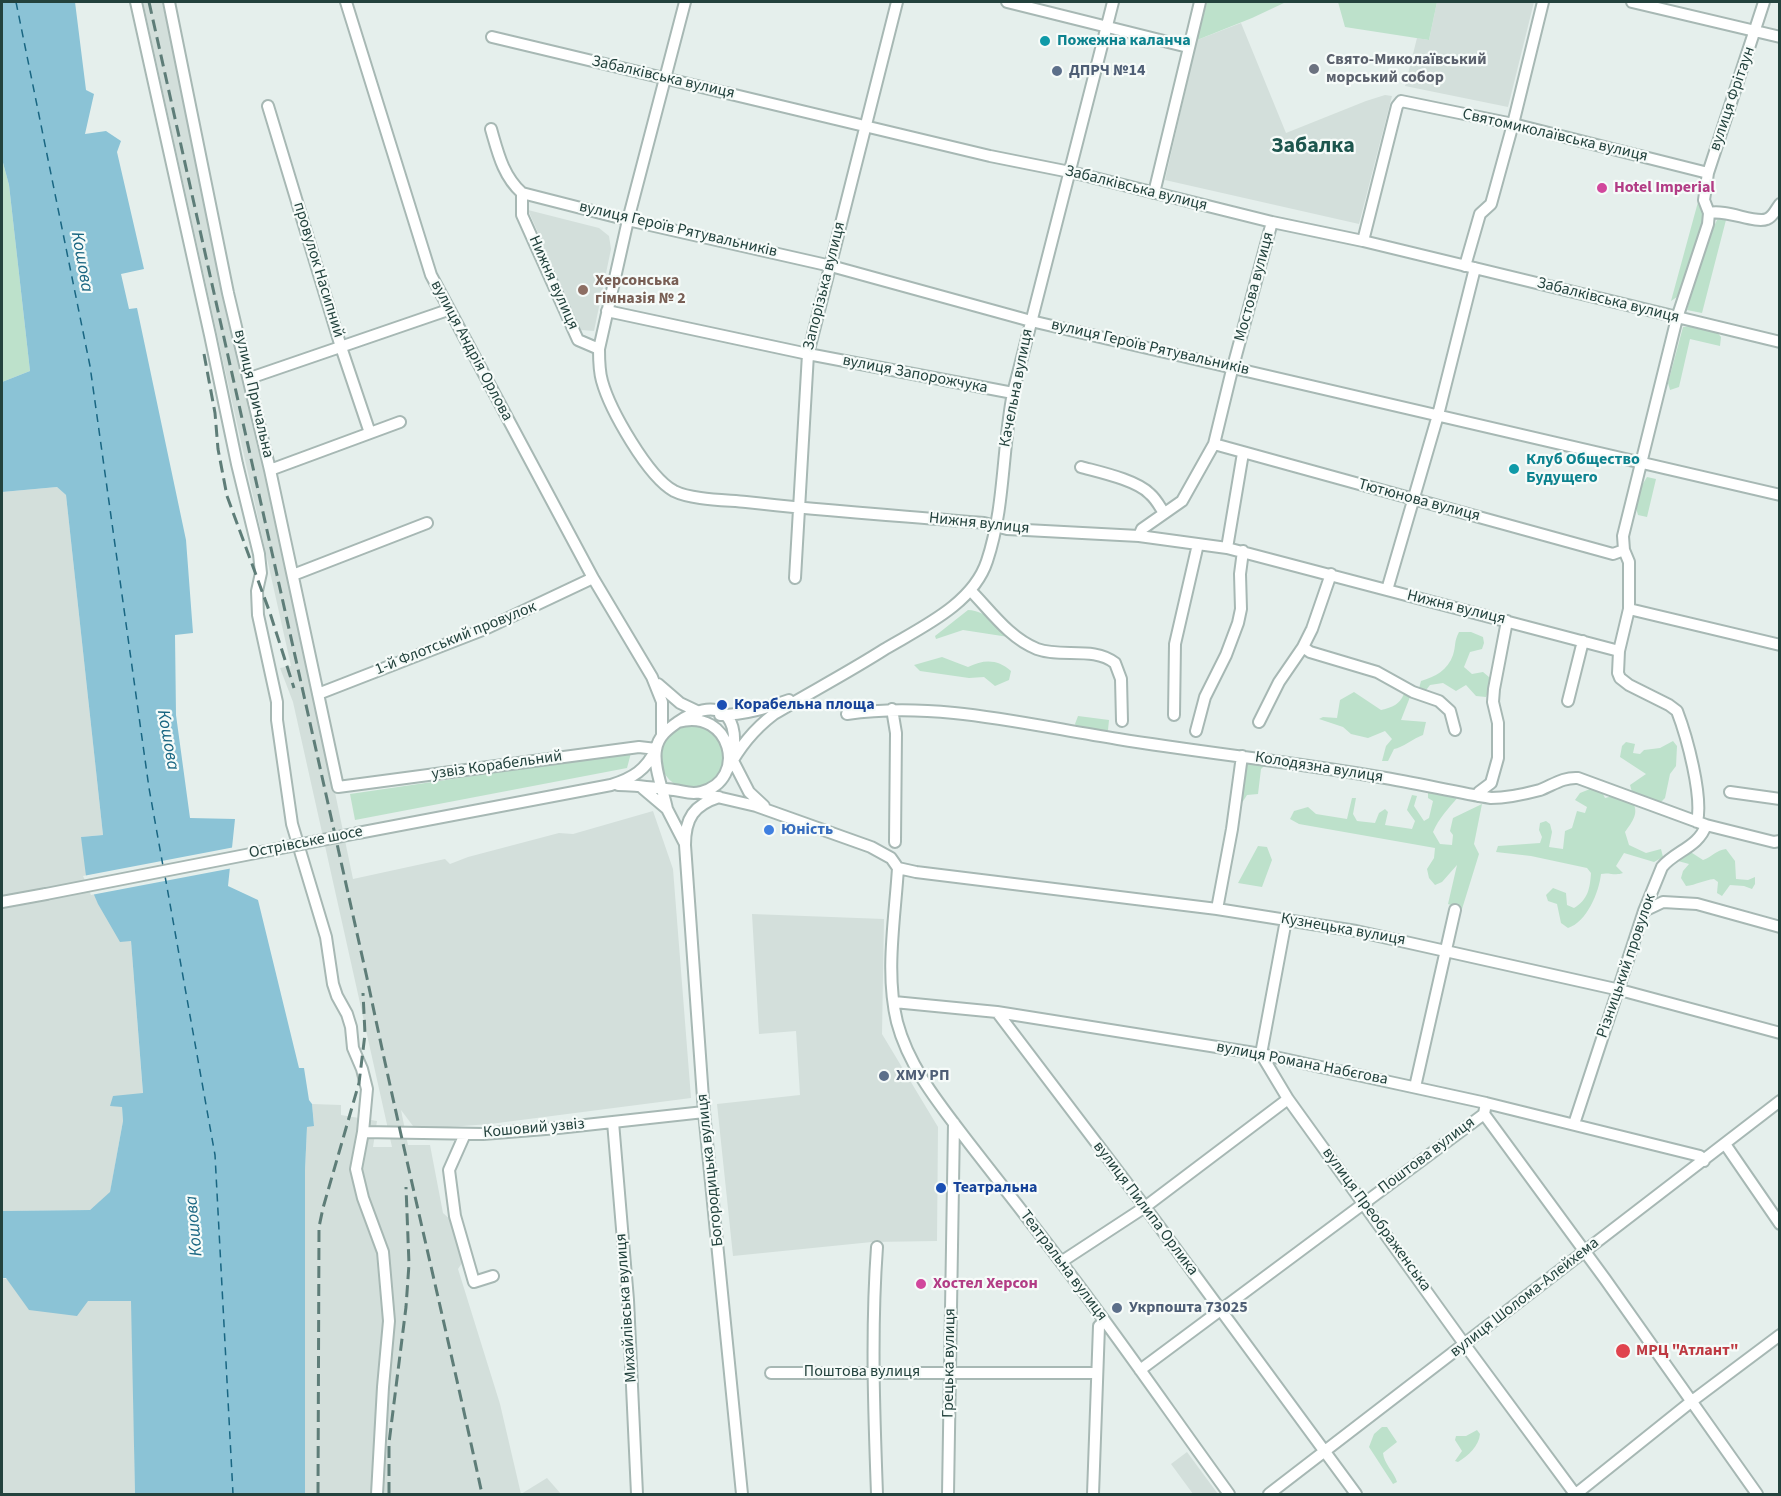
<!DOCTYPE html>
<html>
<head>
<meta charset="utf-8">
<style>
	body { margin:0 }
	#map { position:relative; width:1781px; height:1496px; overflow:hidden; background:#e5efec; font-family:"Source Sans 3",sans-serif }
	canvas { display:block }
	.frame { position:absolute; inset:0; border:3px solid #23423d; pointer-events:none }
</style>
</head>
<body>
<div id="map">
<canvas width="1781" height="1496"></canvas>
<div class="frame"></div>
</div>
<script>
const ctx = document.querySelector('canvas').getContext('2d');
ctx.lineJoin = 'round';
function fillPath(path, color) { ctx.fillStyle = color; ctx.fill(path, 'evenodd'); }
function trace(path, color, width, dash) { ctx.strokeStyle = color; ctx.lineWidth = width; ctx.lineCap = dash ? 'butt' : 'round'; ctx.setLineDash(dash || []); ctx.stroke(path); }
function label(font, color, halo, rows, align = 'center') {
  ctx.font = font + ' "Source Sans 3",sans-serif'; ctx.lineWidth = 4.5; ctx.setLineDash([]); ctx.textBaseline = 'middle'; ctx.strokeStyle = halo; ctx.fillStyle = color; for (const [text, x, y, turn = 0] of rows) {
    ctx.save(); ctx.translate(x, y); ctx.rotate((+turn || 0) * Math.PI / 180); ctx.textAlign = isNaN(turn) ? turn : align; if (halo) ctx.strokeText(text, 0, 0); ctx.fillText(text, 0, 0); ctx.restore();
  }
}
fillPath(new Path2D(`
	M143,2H162L249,379L353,879L445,859L450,864L468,857L559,833L573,834L653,811L673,869L691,1098L490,1124L435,1128L413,1126L401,1110L408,1145H430L443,1213L453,1222L462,1263L458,1269L500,1404L521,1494L547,1478L561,1494H305V1170L307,1127L314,1125L312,1104L341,1105V1115L377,1121L373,1147H392L293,702L280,668L291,666Z
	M1437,2H1534L1508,107L1405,86L1417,38L1429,40Z
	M1241,23L1286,133L1366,101L1385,95L1392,96L1359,224L1165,180L1197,40Z
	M528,210L599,228L609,236L611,249L594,331L581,330Z
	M57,487L66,495L103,835L81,837L131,941L143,1094L122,1106L123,1121L110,1193L90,1210L2,1211V492Z
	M752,914L884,919L882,1034L938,1127L937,1241L872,1242L733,1256L717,1104L800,1095L796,1031L759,1034Z
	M2,1278L88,1301H132L135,1494H2Z
	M1187,1452L1218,1494H1193L1171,1464Z`), '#d3dfdb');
fillPath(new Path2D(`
	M1207,2H1286L1252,18L1197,40Z
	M1338,2H1437L1429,40L1345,27Z
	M2,159L9,185L30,371L2,382Z
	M1698,202L1704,218L1695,248L1677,297L1671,301Z
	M1727,216L1702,313L1687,310L1707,240L1717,220Z
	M1691,326L1716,331L1721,337L1720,346L1690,339L1679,387L1670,390L1668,383L1683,327Z
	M1647,477L1656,479L1647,517L1638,515C1633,501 1639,490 1647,477Z
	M968,610C987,611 1001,627 1015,638L963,630L936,639L935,636Z
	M1459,632H1471L1483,637L1484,643L1482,649L1470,652L1464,667L1472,674L1483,672L1489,677V689L1486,697L1476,696L1466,685L1456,691L1443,683L1430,685L1423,694L1418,692L1421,681C1435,677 1448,670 1453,655C1456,646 1454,641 1459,632Z
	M942,657L968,667C984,659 998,659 1011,671L1009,680L995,686L984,677L969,678L920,671L914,665Z
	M1354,692L1381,710C1393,707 1399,705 1404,694L1410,697L1401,720L1426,722L1423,735C1414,738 1402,748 1394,749L1388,761H1382L1386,746L1392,739L1385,731L1368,738L1351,734L1343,727L1319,719L1323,717L1337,718L1340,700Z
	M1078,716L1109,720L1108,730L1105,732L1077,728L1075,724Z
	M660 757a32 32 0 1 1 64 0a32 32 0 1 1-64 0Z
	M1673,741L1677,746L1676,766L1670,774L1665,798L1660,803L1632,792L1630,785L1646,774L1620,757L1622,746L1626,742L1635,744L1633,753L1640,754L1644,750L1660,748Z
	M631,753L627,768L355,820L350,794Z
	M1247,760L1259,761L1264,766L1261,769L1258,794L1247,795L1240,806L1238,766Z
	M1590,789L1601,790L1605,798L1613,796L1632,801C1640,813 1632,822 1625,832L1629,845L1646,853L1661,849L1663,857L1654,862L1624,853L1616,866L1623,873C1615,876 1609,872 1601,874C1599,892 1587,922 1568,928L1561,923L1557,904L1548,901L1546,895L1553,888L1566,893L1567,905L1574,908C1588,900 1590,888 1591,873L1587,868L1531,856L1496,852L1498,846L1540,843L1542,837L1539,830L1540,823L1546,821L1550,824L1552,832L1549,847L1563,849L1565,831L1572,828L1577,811L1585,813L1587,807L1575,800L1580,793Z
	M1428,792L1458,797C1448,809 1439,818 1433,832L1440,844L1452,845L1453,835L1450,831L1453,818L1482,804L1474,844L1479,854L1462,909L1448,904L1457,865L1442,882L1435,885L1429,878L1427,869L1434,858L1435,848L1299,824L1290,819L1294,811L1308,807L1316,814L1347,819L1352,798H1356L1353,814L1357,821L1375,823L1379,813L1385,809L1388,812L1385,825L1412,829L1415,821L1407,810L1412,795L1417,796L1414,806L1424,821L1429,818L1433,801L1428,798Z
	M1258,846L1267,847L1272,860L1262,887L1238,883Z
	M1726,849L1735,861L1736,879L1748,880L1755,877V884L1752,889L1744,886L1730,885L1722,896L1717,893L1718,882L1714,879C1704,880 1696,885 1686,886L1681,878L1683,871L1689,864L1678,861L1682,854L1689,851L1703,860C1712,857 1716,850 1726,849Z
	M1382,1427H1387L1397,1442L1383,1453C1384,1464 1394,1472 1397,1482L1393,1484L1369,1447L1374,1434Z
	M1477,1430L1480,1434C1479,1446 1468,1456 1458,1462L1455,1461L1462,1451L1455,1440L1456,1436H1466Z`), '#bde1cb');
fillPath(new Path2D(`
	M2,2H75L86,90L94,94L85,134L106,131L121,141L117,152L144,269L121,274L129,309L137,308L186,540L193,633L175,635L176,715L190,818L235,819L228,886L258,900L299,1068H304L309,1100L312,1104L314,1126L307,1127L305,1170V1494H135L131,1301H88L77,1316L29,1310L6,1278H2V1211L90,1210L110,1192L123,1121L122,1107L110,1106L113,1096L143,1093L131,941L120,942L98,904L86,876L81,837L103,835L66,495L57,487L2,492V382L30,371L9,185L2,159Z`), '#8bc3d6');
fillPath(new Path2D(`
	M235,847L233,868L91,895L83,876Z`), '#e5efec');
trace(new Path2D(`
	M16,2L90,366L149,788L163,866
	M165,876L215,1155L233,1494`), '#196682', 1.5, [8, 6]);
const minor = new Path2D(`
	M136,2L210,335L237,464L259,554L261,573L257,591L258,615L277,702V720L292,824L326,937L333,984L337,996L347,1014L351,1027L353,1048L362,1069L367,1089L363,1132L356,1169L363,1198L383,1252L389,1321L383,1387L377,1494
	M169,2L228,293L270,470L338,787L639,747L656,749
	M346,2L431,275L593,578L652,677L662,702V735
	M1007,2L1188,47
	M1632,2L1780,37
	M492,37L990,156L1075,173L1272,222L1363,241L1780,342
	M268,106L341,347L370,433
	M491,129C498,153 503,176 522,193L628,220L831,266L1031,321L1780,495
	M522,193V215L578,340L599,349C599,360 599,371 602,381C610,410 648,477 674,491C692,500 726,500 746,502C825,511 904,516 984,523L1007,529L1139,536L1227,548L1619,651
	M1154,193L1200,2
	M1709,213C1727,209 1755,224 1767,219C1773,217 1776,209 1780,204
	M1363,241L1397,106L1401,101L1513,124L1708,173
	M1465,266L1480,214L1491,204L1513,124L1543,2
	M607,311L808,354L1013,393
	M599,349L628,220L685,2
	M250,378L448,310
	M1214,444L1613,554L1624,550
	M1081,467C1099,472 1137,480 1150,494C1156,499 1160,507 1164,513
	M270,470L400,422
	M1139,536L1142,529L1182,501L1214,444L1231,374L1272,222
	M1227,548L1243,453
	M293,575L427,523
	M795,578L808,354L897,2
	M970,590C990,610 1009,638 1037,649C1061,658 1094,646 1115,663L1121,679L1122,721
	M1387,590L1438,415L1475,268
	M1629,609L1780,645
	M1303,647L1310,652L1377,672L1413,692L1439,701L1450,711L1455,730
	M658,684L680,703L699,712
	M318,694L485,629L593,578
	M1568,701L1583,641
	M892,709L896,733L895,842
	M847,714C938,701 1028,725 1118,739C1205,753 1292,762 1379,777C1417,783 1454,792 1491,798C1507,798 1525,794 1540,790C1553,785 1563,777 1578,778L1706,825L1774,842L1780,841
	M720,715C745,715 766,708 789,700
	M1174,715L1175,644L1198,544
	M1259,722L1279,682L1303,647L1312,629L1331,574
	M1196,731L1205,697L1226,655L1238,623L1241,609L1240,574L1243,551
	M731,757L749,792L764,806
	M727,770C740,747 753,730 774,714C811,692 849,672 885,649C922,627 973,604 987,561C1005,507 1002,449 1013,393L1113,2
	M618,785C636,785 655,788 674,790C683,791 691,795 701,792C749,780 731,707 678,722
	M641,787L667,809L684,842
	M1730,792L1780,799
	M700,793L756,806L871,847L891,858L898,868
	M1478,796L1479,792L1491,783L1498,758V723L1493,702L1494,689L1507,621
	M719,797C694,805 685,818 685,845L704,1112L742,1494
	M667,809C664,793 653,766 656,750C658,736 668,729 678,722C714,697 740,710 733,754
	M1697,822C1703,796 1687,737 1677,711L1669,705L1629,685L1620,678L1618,673L1619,651L1629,609V562L1624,550L1623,536L1677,318L1708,224L1709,213L1704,200L1708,173L1764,2
	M358,833L611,785C633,778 646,770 656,749
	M898,868L916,872L1217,909L1356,931L1620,990L1780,1033
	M898,868C895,918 885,973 897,1022C909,1068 941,1106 969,1143C1000,1183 1031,1222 1061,1262C1119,1338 1173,1417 1229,1494
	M2,902L46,894
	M1217,909L1232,829L1242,756
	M1644,911L1663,902L1697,904L1780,927
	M1286,920L1261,1054L1288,1099L1465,1345L1575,1494
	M894,1002L997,1012L1261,1054L1486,1103L1700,1156L1704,1161
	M997,1012L1145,1207L1356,1494
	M1415,1087L1455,910
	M1486,1103L1484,1114L1605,1279L1757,1494
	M613,1122L628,1300L637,1494
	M1574,1124L1644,911L1662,867C1675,851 1699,847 1706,825
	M363,1132L483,1134L558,1128L704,1112
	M465,1134L449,1170L455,1216L474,1282L493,1276
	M1725,1144L1780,1224
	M877,1247C871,1330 874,1412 877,1494
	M1061,1262L1145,1207L1288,1099
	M1140,1370L1484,1114
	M771,1373H1096
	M948,1494L954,1123
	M1093,1494L1099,1326L1105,1321
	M1269,1494L1780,1101
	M1576,1494L1692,1401L1780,1335`);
trace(minor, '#a7b8b4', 14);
trace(minor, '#fff', 10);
trace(new Path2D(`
	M149,2L367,978C403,1151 445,1322 482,1494
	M204,354L215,413L218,449L227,496L270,613L294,688
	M318,1494L319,1227L323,1208L359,1083L365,1034L363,993
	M389,1494V1443L406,1307L409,1264L406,1187`), '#5e7d78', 3, [12, 6]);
const minorBridge = new Path2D(`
	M46,894L358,833`);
trace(minorBridge, '#a7b8b4', 14, []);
trace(minorBridge, '#fff', 10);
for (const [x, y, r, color] of [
	[1045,41,6,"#0f9aa8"],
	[1314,69,6,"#6b7280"],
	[1057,71,6,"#5c6f8a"],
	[1602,188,6,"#d1479c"],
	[583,290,6,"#8d6e63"],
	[1514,469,6,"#0f9aa8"],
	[722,705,6,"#1a4fb4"],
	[769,830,6,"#3f7fe0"],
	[884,1076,6,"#5c6f8a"],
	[941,1188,6,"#1a4fb4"],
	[921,1284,6,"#d1479c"],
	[1117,1308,6,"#5c6f8a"],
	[1623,1351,8,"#e0444e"]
]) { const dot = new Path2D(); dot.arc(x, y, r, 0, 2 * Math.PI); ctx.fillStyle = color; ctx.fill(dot); trace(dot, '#f6fbf9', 2); }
label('bold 16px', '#0d838f', '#f6fbf9', [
	["Пожежна каланча",1057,41],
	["Клуб Общество",1526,460],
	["Будущего",1526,478]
], 'left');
label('bold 16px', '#5b616d', '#f6fbf9', [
	["Свято-Миколаївський",1326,60],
	["морський собор",1326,78]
], 'left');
label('bold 16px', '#4e5e75', '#f6fbf9', [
	["ДПРЧ №14",1069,71],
	["ХМУ РП",896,1076],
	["Укрпошта 73025",1129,1308]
], 'left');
label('16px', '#23423d', '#f6fbf9', [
	["Забалківська вулиця",663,78,13],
	["вулиця Фрітаун",1733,99,-71],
	["Святомиколаївська вулиця",1555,136,13],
	["Забалківська вулиця",1136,189,14],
	["вулиця Героїв Рятувальників",678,230,13],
	["провулок Насипний",318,270,73],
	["Нижня вулиця",553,283,66],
	["Запорізька вулиця",825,286,-76],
	["Мостова вулиця",1255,287,-75],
	["Забалківська вулиця",1608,301,14],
	["вулиця Героїв Рятувальників",1150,348,13],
	["вулиця Андрія Орлова",471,351,62],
	["вулиця Запорожчука",915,375,11],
	["Качельна вулиця",1017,388,-79],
	["вулиця Причальна",253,394,77],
	["Тютюнова вулиця",1419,501,15],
	["Нижня вулиця",979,524,6],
	["Нижня вулиця",1456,608,14],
	["1-й Флотський провулок",456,639,-22],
	["узвіз Корабельний",497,766,-8],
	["Колодязна вулиця",1319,768,9],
	["Острівське шосе",306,843,-11],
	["Кузнецька вулиця",1343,930,10],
	["Різницький провулок",1627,966,-71],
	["вулиця Романа Набєгова",1302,1064,11],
	["Кошовий узвіз",534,1129,-5],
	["Поштова вулиця",1427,1156,-37],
	["Богородицька вулиця",711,1170,-96],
	["вулиця Пилипа Орлика",1145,1209,53],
	["вулиця Преображенська",1376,1220,54],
	["Театральна вулиця",1063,1266,53],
	["вулиця Шолома-Алейхема",1525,1298,-38],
	["Михайлівська вулиця",627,1308,-94],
	["Грецька вулиця",950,1363,-89],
	["Поштова вулиця",862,1372]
]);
label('bold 16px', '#b23c85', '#f6fbf9', [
	["Hotel Imperial",1614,188],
	["Хостел Херсон",933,1284]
], 'left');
label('bold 16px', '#785e54', '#f6fbf9', [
	["Херсонська",595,281],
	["гімназія № 2",595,299]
], 'left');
label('bold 16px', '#164399', '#f6fbf9', [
	["Корабельна площа",734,705],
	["Театральна",953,1188]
], 'left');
label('bold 16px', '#366cbe', '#f6fbf9', [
	["Юність",781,830]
], 'left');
label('bold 16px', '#be3a42', '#f6fbf9', [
	["МРЦ \"Атлант\"",1636,1351]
], 'left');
label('italic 18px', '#196682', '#f6fbf9', [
	["Кошова",81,262,80],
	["Кошова",167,740,80],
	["Кошова",195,1226,-95]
]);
label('bold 22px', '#1d564e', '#f6fbf9', [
	["Забалка",1313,147]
]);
</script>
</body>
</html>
